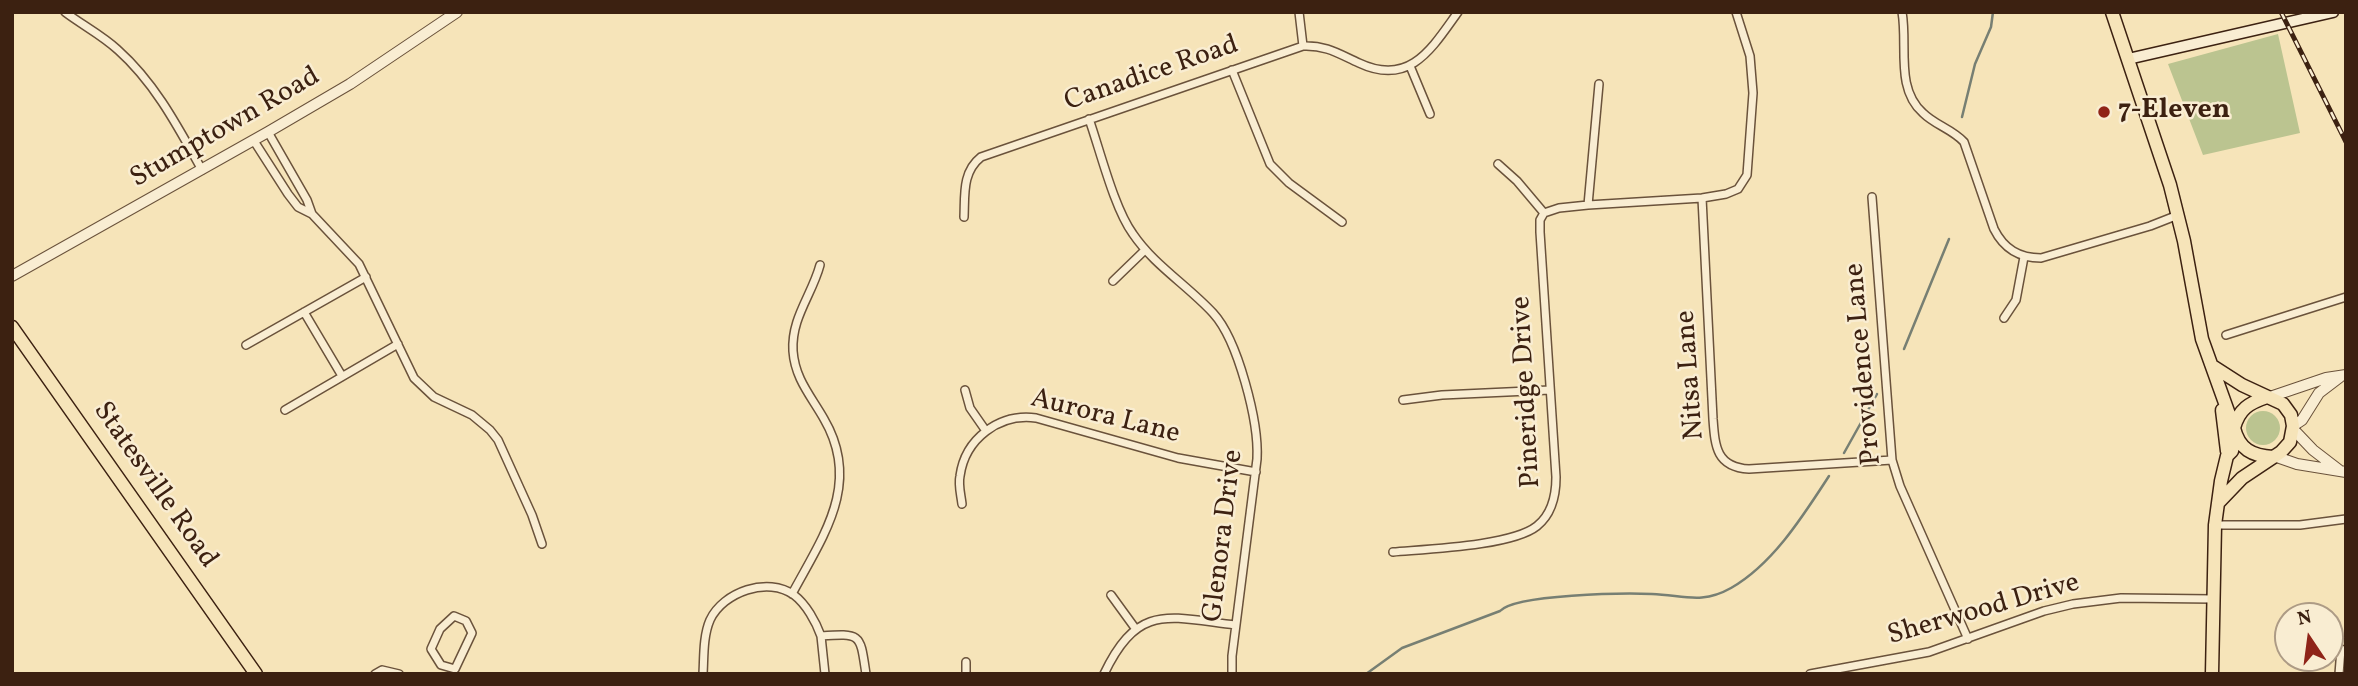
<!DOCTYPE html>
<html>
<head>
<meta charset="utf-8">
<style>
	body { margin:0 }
	#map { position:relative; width:2358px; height:686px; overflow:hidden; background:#f6e4b9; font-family:Vollkorn,serif }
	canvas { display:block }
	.frame { position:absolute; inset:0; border:14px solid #3c2111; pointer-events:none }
	.north { position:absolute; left:2274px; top:602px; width:70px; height:70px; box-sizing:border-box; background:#f9edd2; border:2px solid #ad9b85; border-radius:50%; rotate:347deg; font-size:19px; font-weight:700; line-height:28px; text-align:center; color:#3c2111 }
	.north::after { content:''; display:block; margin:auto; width:24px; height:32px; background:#8f2418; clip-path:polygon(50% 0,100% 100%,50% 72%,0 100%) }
</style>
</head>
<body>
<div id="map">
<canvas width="2358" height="686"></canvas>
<div class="frame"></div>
<div class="north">N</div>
</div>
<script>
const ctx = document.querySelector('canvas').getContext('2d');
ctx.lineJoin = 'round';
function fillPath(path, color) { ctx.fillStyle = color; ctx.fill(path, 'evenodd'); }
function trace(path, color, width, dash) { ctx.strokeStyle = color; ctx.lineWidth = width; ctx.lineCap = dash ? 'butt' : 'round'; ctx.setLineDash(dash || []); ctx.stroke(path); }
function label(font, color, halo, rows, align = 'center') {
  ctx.font = font + ' Vollkorn,serif'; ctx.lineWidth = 5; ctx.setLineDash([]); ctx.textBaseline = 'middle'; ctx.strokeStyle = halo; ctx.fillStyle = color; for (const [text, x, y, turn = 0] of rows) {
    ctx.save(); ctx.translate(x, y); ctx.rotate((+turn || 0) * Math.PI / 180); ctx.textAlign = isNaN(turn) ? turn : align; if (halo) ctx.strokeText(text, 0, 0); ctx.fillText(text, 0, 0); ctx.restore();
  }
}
fillPath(new Path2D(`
	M2278,34L2300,133L2203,155L2168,64Z
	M2246 428a17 17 0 1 1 34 0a17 17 0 1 1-34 0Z`), '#bbc490');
trace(new Path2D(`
	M1962,117L1975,64L1991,27L1993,12
	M1904,349L1949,239
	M1844,453L1877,394
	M1366,674L1402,648L1500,611C1516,594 1625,593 1652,594C1683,595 1701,605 1731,588C1773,564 1803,516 1829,476`), '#777f73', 2.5);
const minor = new Path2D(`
	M65,12C82,25 102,35 118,50C155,83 178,127 202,170
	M1299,12L1303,46
	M1902,12C1908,46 1895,88 1923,113C1935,125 1952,129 1964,142L1994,229C2004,249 2019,258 2041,258L2150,226L2178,215
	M1410,66L1430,114
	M1232,70L1270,164L1289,183L1342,222
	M1089,119C1100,150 1114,208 1133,234C1154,265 1187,285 1213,313C1238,340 1259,422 1257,459L1232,656V674
	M268,132L307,200L312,214
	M254,141L288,194L298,207L312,214L359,264L414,378L434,397L472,415L490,430L498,440L532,515L542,544
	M1498,164L1517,181L1544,213
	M1872,197L1892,460L1900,486L1968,639
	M1702,198L1713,419C1715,446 1716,467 1749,469L1892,460
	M1588,205L1599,84
	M1544,213L1559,208L1588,205L1702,198L1726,194L1738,189L1747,175L1753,93L1750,56L1736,12
	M964,217C965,195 962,172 981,157L1303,46C1326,45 1339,54 1359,63C1410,87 1432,48 1458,12
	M1113,281L1145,250
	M304,312L342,376
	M2004,318L2016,300L2024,257
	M2226,335L2346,297
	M246,345L366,277
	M965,390L970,408L986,431
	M1403,400L1442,395L1550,390
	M285,410L398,344
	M962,504C961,495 958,485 960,476C965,439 999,413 1036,418L1178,458L1256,472
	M2215,525H2300L2346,519
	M1393,552C1427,549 1512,546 1537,526C1552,514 1556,496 1556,477L1540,232V220L1544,213
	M792,594C823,536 862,484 824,419C811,396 795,379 793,351C791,318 812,295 820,265
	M1111,595L1135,628
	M454,616L466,621L472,633L455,669L441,665L431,649L440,629Z
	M966,662V674
	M375,674L382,670L399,674
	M703,674C704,657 703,636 710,620C723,592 768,576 794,595C806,604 816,622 821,636
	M825,674L821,636C862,633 860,634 866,674
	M1104,674C1138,603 1168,617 1235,625
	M1810,674L1929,652L2044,611L2073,604L2121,598L2213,599
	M2339,674L2341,649`);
const tertiary = new Path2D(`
	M12,276L268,132L350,84L457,12
	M2270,397L2326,378L2346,375
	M2293,426L2302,420L2319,393L2340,377
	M2293,429L2313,450L2339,470
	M2274,456L2297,464L2346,472`);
const secondary = new Path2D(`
	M2128,59L2333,12`);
const primary = new Path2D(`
	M2112,12L2170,185L2184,241L2202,339L2234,428
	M12,327L256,674
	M2214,367L2242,385L2283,404L2291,415L2293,426L2290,442L2281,452L2242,478L2219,502
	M2267,397C2249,403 2239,409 2234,428C2239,449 2252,456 2273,457
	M2222,410L2227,451
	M2212,674L2215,525L2221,481L2227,456L2232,451L2235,434`);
trace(minor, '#6a523b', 10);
trace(tertiary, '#6a523b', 12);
trace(secondary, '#3c2111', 13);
trace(primary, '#3c2111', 15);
trace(minor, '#f9edd2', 7);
trace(tertiary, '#f9edd2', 10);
trace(secondary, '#f9edd2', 10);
trace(primary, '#f6e4b9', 12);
const rail = new Path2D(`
	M2281,12L2346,142`);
trace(rail, '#3c2111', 5);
trace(rail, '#f9edd2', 2.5, [8]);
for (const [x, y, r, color] of [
	[2104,112,7,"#8f2418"]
]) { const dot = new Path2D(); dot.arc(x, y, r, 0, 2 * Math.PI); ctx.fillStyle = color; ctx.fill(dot); trace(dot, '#f9edd2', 2.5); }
label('28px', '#3c2111', '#f9edd2', [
	["Canadice Road",1152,75,-19],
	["Stumptown Road",226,129,-30],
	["Providence Lane",1865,364,-95],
	["Nitsa Lane",1692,375,-94],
	["Pineridge Drive",1528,392,-93],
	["Aurora Lane",1105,418,14],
	["Statesville Road",154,486,55],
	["Glenora Drive",1225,536,-83],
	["Sherwood Drive",1984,611,-16]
]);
label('bold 28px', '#3c2111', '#f9edd2', [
	["7-Eleven",2118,112]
], 'left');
</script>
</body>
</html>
